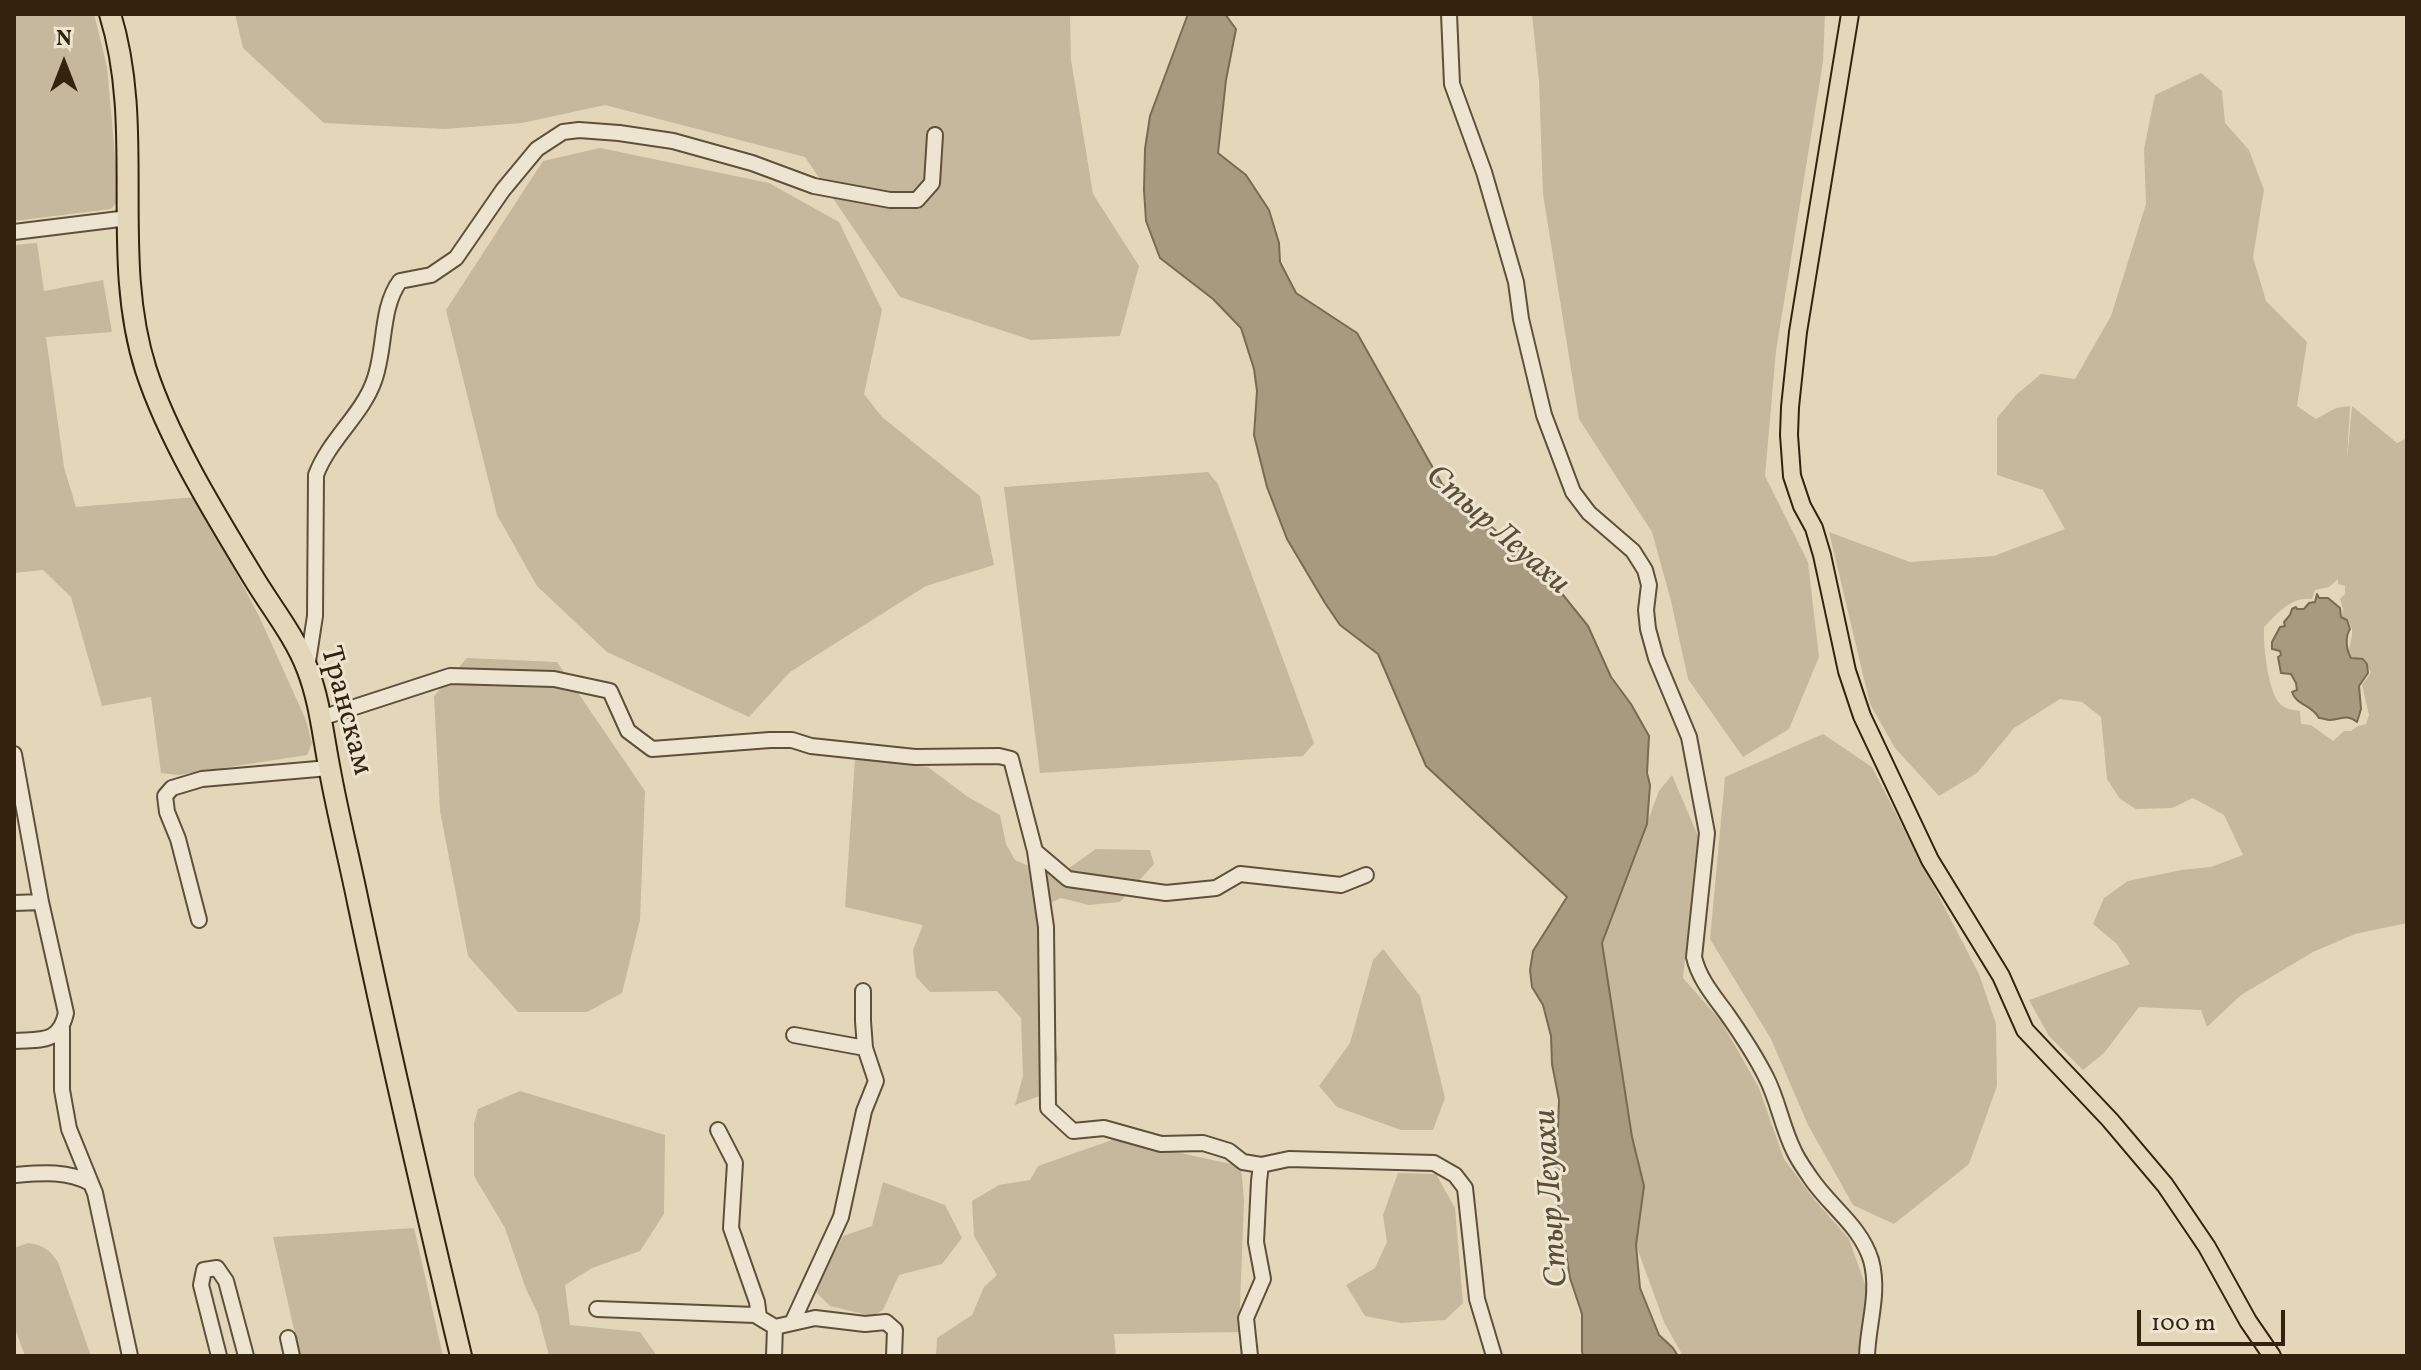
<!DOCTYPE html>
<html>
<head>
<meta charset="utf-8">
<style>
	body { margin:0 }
	#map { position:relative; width:2421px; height:1370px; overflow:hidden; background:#e4d7b9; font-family:Vollkorn,serif }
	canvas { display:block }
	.frame { position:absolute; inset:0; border:16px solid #33230e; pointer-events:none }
	.north { position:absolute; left:24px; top:24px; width:80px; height:80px; -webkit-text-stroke:6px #ede5d2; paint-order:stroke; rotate:0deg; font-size:22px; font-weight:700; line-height:32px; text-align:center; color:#33230e }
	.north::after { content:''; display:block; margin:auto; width:28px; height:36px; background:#33230e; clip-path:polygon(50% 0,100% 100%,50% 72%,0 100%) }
	.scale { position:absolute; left:2137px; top:1310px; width:148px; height:36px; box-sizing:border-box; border:4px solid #33230e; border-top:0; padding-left:10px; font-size:24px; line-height:28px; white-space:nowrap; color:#33230e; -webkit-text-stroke:6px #ede5d2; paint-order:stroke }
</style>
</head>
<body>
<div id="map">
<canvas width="2421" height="1370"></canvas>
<div class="frame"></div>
<div class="north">N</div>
<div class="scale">100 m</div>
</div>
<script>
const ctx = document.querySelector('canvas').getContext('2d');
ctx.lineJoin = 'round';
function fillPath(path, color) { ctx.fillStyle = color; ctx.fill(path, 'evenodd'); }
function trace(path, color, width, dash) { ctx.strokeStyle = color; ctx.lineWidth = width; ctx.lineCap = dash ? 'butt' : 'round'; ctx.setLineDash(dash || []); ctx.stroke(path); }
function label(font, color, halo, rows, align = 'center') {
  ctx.font = font + ' Vollkorn,serif'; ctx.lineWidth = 6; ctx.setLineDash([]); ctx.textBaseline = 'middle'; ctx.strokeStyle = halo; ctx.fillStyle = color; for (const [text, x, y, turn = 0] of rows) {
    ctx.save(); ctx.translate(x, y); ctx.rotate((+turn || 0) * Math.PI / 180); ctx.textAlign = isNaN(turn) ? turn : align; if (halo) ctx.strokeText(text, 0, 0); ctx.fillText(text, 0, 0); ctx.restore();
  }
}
fillPath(new Path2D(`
	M14,14H94L107,67L119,200L111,209L14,221Z
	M235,14H1070L1071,60L1093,194L1139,266L1120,336L1031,340L900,297L805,157L605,105L522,123L445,129L324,123L243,48Z
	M1532,14H1825L1823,62L1776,351L1765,476L1808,562L1819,657L1789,729L1743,757L1688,679L1671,601L1652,532L1579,419L1543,194L1539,81Z
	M2201,73L2222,91L2225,123L2249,150L2264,190L2253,257L2266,301L2307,342L2297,406L2316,419L2336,408L2350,406L2347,460L2352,406L2397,443L2407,438V923L2355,934L2313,952L2241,995L2207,1027L2201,1010L2139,1007L2104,1053L2083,1070L2049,1036L2029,1000L2130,964L2117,944L2093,924L2104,898L2128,881L2181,870L2211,867L2243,855L2224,815L2193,798L2172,808L2136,809L2120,799L2107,779L2101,717L2082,702L2060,699L2014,728L1977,773L1939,796L1895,748L1870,704L1829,532L1910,562L1994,556L2065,529L2043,490L1997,475V418L2016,395L2041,374L2075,379L2111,316L2146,204L2144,149L2155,95ZM2338,579V584L2345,586V594L2340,599L2343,609L2342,616L2348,619C2349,623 2353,629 2352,633C2352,645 2340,661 2364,658L2371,673L2362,685L2369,715L2366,724L2358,726L2351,731H2344L2333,741L2311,725L2301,724L2300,711C2294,710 2286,709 2281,705C2268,693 2263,645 2264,627C2277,614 2291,596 2312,599L2315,590L2329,587Z
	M600,148L769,183L839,222L882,310L864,394L882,417L980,496L994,565L926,586L790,672L749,717L607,652L537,586L497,515L446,310L543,161Z
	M37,243L44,291L103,280L112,332L46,337L64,467L76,507L196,497L259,616L306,720L312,743L307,755L178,775L161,773L151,697L102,706L71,597L43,570L14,573V245Z
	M1208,472L1218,484L1314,743L1303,756L1040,773L1004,487Z
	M467,658L557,662L645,791L640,920L622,993L587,1012H518L468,956L440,811L434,696Z
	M1823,734L1872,767L1979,974L1996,1024L1997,1086L1969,1164L1894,1224L1853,1205L1808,1125L1771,1039L1710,939L1725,777Z
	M855,759L928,767L968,797L1000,815L1006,844L1015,860L1038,870L1069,868L1096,849L1150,850L1154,864L1120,902L1089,905L1061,898L1040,908V947L1058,1060L1042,1095L1015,1105L1023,1076L1021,1018L997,991L930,992L916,977L913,950L923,925L845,907Z
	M1672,775L1698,836L1683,978L1721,1021L1759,1088L1784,1159L1814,1199L1849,1239L1867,1290L1858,1356H1683L1664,1322L1636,1245L1644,1186L1632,1137L1602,943L1659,791Z
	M1383,949L1420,996L1445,1098L1433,1130H1401L1337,1107L1319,1086L1350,1043L1373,960Z
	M520,1091L665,1135L664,1214L640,1251L592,1268L565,1285L570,1325L640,1332L657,1356H549L538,1314L526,1289L505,1228L474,1176V1124L478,1109Z
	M1115,1139L1241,1166L1244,1200L1239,1332L1114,1334L1116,1356H936L937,1338L972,1315L984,1287L997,1275L974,1236L972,1201L999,1185L1030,1180L1038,1166Z
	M1398,1173L1436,1174L1455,1208L1463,1303L1445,1320L1401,1323L1365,1316L1346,1285L1375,1268L1387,1242L1383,1215Z
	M883,1182L945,1205L962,1238L942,1264L899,1275L883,1310L872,1316L830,1306L815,1291L843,1236L872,1226Z
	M414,1228L443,1356H300L273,1237Z
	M28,1243C43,1245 49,1249 58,1262L91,1356H25L14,1326V1248Z`), '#c6b89c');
const water = new Path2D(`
	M1188,14H1225L1236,29L1226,80L1218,153L1246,175L1269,210L1279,243L1280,262L1296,293L1357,333L1442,484L1547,575L1588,626L1611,677L1631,704L1649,736L1647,773L1650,785L1647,824L1602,943L1632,1137L1644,1186L1636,1245L1640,1288L1659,1335L1673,1348L1678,1356H1583L1582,1351V1314L1570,1278L1556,1191L1554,1150L1558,1127L1559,1100L1552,1064L1551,1036L1543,1005L1532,987L1530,970L1533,951L1567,897L1426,766L1378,654L1340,625L1325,603L1287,539L1267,487L1254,435L1257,391L1254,369L1241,328L1213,299L1160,258L1146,221L1144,190L1145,149L1150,116Z
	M2317,594L2319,598H2328L2340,608L2341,617L2347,620L2350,629C2345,636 2346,650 2351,658L2363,659L2367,664L2368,673L2359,686L2361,709L2357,722C2346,713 2341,720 2330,720C2326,720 2323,718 2319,718C2312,705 2296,705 2292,692L2297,690L2296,683L2291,674L2281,673L2278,657L2281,655L2280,651L2272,649V642L2280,627L2285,626L2284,622L2290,615L2292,609L2296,607L2297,609H2304L2309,603L2315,602Z`);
fillPath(water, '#a89a7f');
trace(water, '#796a52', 2);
const minor = new Path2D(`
	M1449,14L1452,84L1484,172L1516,282L1521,319L1544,415L1573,492L1589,513L1633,551L1645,570L1649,585L1646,610L1648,629L1656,658L1689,737L1707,833L1694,957C1699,979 1714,996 1727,1014C1741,1034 1755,1055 1766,1077C1778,1100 1782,1127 1794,1151C1798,1160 1804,1168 1810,1177C1829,1206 1860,1225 1871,1260C1880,1293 1868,1323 1867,1356
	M14,232L128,218
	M307,668L315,616L316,475C329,440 362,415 374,381C386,349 380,308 400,281L431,275L456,258L503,190L537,149L563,132L579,130L619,133L673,141L752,163L814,186L890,200H917L932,183L935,135
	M321,718L450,676L554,679L610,691L628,731L652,749L770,740H792L811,746L915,757L999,756L1011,759L1035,851L1068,879L1166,893L1216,888L1240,874L1341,885L1366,875
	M14,754L41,902L66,1013C59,1044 41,1039 14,1041
	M1035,851L1046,927L1048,1108L1073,1131L1104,1128L1161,1144L1203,1143L1229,1151L1243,1162L1261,1165
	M14,903L41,902
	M199,920L178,839L167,812L165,796L172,788L202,779L329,768
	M62,1028V1090L69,1129L95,1193L130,1356
	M794,1035L865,1048
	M718,1130L735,1163L731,1228L757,1302L759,1317
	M14,1175C40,1173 67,1170 90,1183
	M597,1309L755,1315L775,1327
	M792,1323L841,1217L864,1111L876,1081L865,1048L863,1021V991
	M288,1338L292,1356
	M219,1356L201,1285L204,1270L217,1268L226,1281L246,1356
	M774,1356L775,1327L815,1318L865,1324L886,1322L895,1330L894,1356
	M1250,1356L1246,1318L1263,1279L1256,1242L1259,1181L1261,1165L1289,1159L1434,1163L1455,1175L1465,1188L1477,1299L1494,1356`);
const major = new Path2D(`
	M1850,14L1798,332L1790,407L1789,435L1792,476L1802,506L1814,528L1822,555L1847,671L1862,716L1930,860L2001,976L2025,1030L2110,1120L2165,1185L2207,1247L2248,1321L2272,1356`);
const highway = new Path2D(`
	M110,14C146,130 109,255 146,370C169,440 215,514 253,577C271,607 294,635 307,668C320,701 323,736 330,771C338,815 349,858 358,902C390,1054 425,1205 461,1356`);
trace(minor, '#5f5039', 18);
trace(major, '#33230e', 20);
trace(highway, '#33230e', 24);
trace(minor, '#ede5d2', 14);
trace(major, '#e4d7b9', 16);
trace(highway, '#e4d7b9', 20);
label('30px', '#33230e', '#ede5d2', [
	["Транскам",344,711,75]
]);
label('italic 32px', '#5c4d36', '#ede5d2', [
	["Стыр Леуахи",1496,532,41],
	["Стыр Леуахи",1554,1198,-94]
]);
</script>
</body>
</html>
